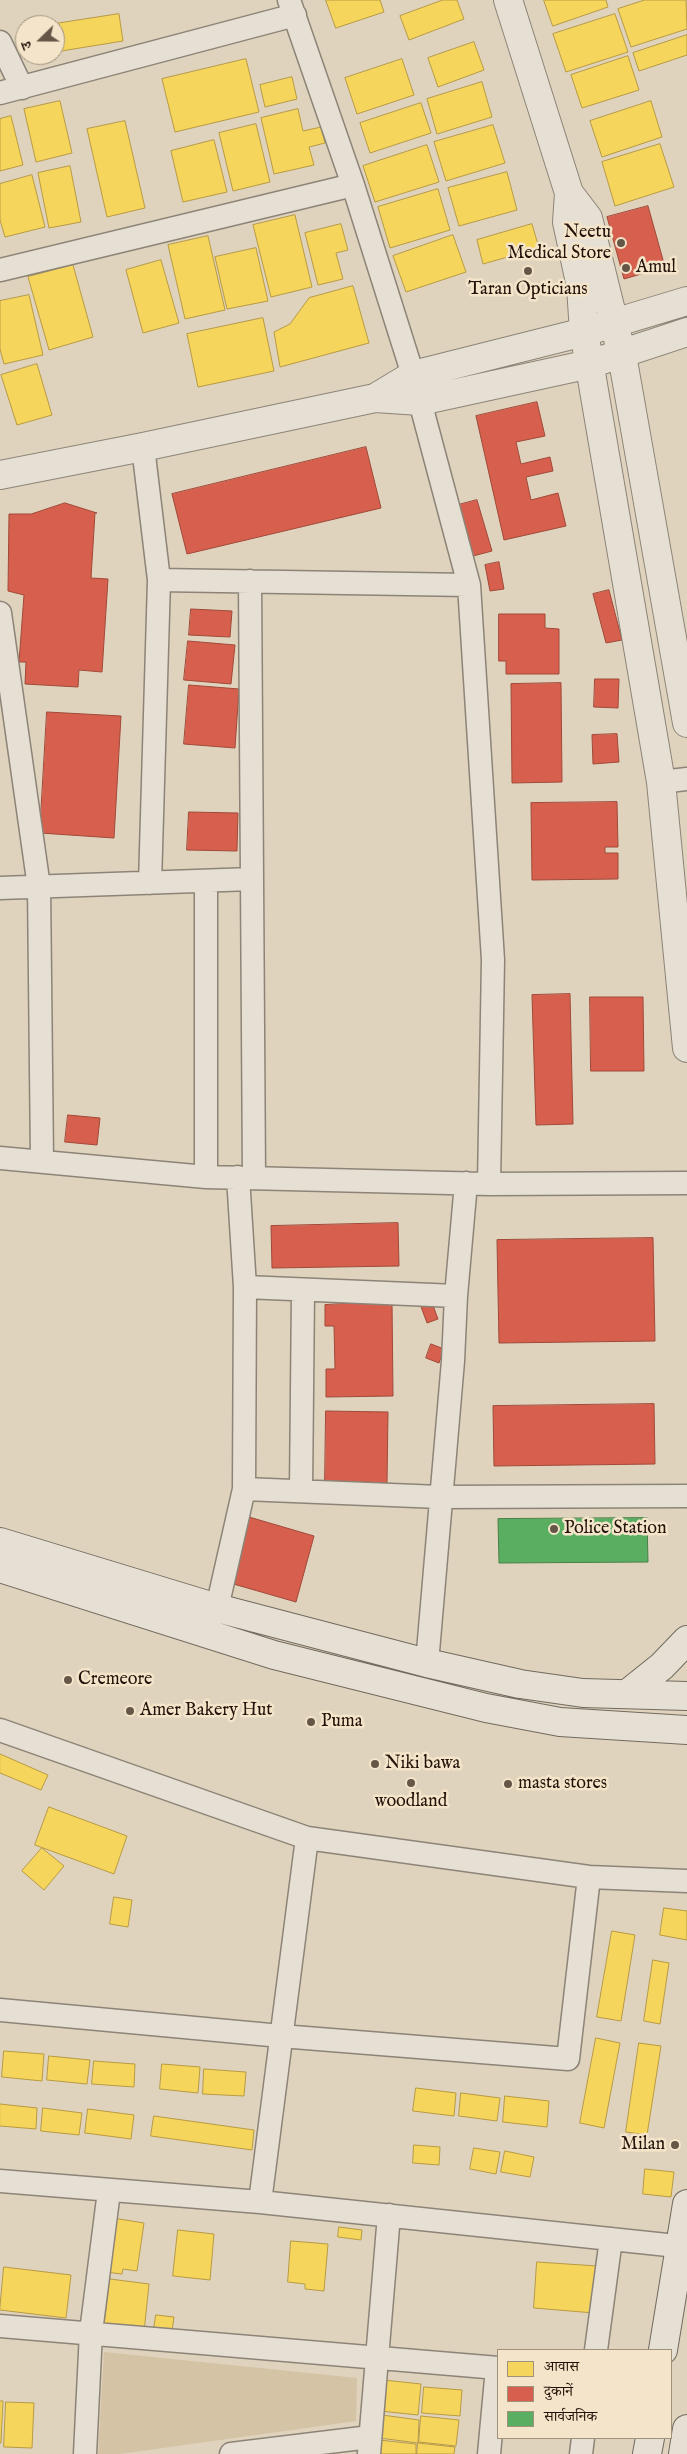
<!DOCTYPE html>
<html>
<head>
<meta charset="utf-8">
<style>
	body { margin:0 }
	#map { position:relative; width:687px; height:2454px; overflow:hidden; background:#dfd3bd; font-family:"IM FELL English","Noto Serif Devanagari",serif }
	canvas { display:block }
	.legend { position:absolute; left:497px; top:2349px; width:175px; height:90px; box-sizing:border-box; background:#f4e5ca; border:1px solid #a0917d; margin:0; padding:6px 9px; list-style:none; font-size:15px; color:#231209 }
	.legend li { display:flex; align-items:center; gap:10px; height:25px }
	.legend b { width:25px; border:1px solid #a0917d }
	.north { position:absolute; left:15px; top:15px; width:50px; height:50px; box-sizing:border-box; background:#f4e5ca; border:1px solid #a0917d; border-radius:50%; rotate:248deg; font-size:14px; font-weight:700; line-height:20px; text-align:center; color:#231209 }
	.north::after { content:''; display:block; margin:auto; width:18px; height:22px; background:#655648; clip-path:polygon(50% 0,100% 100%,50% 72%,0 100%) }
</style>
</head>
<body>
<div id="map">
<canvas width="687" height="2454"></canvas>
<ul class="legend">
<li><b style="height:14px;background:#f6d55c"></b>आवास</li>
<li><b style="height:14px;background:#d6604d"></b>दुकानें</li>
<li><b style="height:14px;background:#5aae61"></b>सार्वजनिक</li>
</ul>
<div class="north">उ</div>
</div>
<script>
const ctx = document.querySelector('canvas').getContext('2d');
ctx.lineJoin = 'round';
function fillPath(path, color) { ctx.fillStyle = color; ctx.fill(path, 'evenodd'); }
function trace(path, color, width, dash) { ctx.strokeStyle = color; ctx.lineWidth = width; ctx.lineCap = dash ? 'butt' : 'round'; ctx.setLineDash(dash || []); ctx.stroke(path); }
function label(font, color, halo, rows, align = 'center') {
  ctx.font = font + ' "IM FELL English",serif'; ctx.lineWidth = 5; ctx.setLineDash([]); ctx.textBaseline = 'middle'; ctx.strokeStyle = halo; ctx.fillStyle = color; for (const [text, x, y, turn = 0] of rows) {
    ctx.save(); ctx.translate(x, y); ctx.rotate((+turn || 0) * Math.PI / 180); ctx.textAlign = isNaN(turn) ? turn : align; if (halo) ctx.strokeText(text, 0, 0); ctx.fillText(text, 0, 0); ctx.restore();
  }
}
fillPath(new Path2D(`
	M104,2352L357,2378L356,2421L120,2454H98Z`), '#d4c3a5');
const homes = new Path2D(`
	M326,0H380L384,12L336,28Z
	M443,0H457L464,19L409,40L400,16Z
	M544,0H606L608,7L553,26Z
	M645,0H686L687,29L631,47L618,9Z
	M119,14L123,41L55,52V25H46Z
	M615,14L628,52L566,72L553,34Z
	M687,35V55L639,71L633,53Z
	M474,42L484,70L438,87L428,58Z
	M628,56L639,90L582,108L571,75Z
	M246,59L259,112L175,132L162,79Z
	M402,59L414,95L357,114L345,78Z
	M292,77L297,99L265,107L260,85Z
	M482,82L492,117L437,134L427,99Z
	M60,101L72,153L36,162L24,109Z
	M651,101L662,137L602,157L590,121Z
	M421,103L431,133L370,153L360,123Z
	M298,109L303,131L321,127L325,143L309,147L314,165L274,174L261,118Z
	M11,116L23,165L0,171V119Z
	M125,121L145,208L107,217L87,129Z
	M256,124L270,182L233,191L219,133Z
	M493,125L505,163L446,181L434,142Z
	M214,140L227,192L183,202L171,151Z
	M660,144L674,187L615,206L602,162Z
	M427,145L439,182L375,202L363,166Z
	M70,166L81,222L49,228L38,173Z
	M507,172L517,210L459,226L448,188Z
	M32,175L45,227L5,237L0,220V184Z
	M438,189L450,230L390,248L378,207Z
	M295,215L312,287L271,297L253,225Z
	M341,224L348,250L336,253L343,279L318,285L305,233Z
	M532,224L539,248L483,264L477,240Z
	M453,235L466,272L406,292L393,256Z
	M208,236L225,310L185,319L168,245Z
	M256,248L268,301L227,309L215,257Z
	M161,260L179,323L143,333L126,270Z
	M73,265L93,337L49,350L28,277Z
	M353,286L369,343L280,367L274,332L290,324L309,298Z
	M29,295L43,355L4,364L0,349V301Z
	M263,318L274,371L198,387L187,334Z
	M37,364L52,415L17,425L1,375Z
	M0,1754L48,1775L41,1790L0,1773Z
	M49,1807L127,1836L114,1874L35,1845Z
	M42,1848L64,1866L44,1890L22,1871Z
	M114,1897L132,1900L128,1927L110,1924Z
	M664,1908L687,1911V1940L660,1935Z
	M612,1931L635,1935L621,2021L597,2017Z
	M653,1960L669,1963L660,2024L644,2021Z
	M596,2038L620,2043L604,2128L580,2123Z
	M639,2043L661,2046L647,2135L626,2132Z
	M4,2051L44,2054L42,2081L2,2077Z
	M49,2056L90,2060L87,2084L47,2080Z
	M94,2061L135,2064L134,2087L92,2084Z
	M162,2064L200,2067L198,2093L160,2089Z
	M204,2069L246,2072L244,2096L203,2094Z
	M416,2088L456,2093L454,2116L413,2111Z
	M461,2093L500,2098L497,2121L459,2116Z
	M505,2096L549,2101L547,2127L503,2122Z
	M0,2104L37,2108L36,2129L0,2126Z
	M43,2108L82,2113L79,2135L41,2131Z
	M88,2109L134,2115L131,2139L85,2133Z
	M154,2116L254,2130L252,2150L151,2136Z
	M414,2145L440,2147L439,2165L413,2163Z
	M474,2148L500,2152L496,2174L470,2169Z
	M505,2151L534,2157L530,2177L501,2172Z
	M645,2169L674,2172L671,2197L643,2194Z
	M113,2218L144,2223L137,2271L123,2269L122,2274L105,2272Z
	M339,2227L362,2230L361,2240L338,2237Z
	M178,2230L214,2234L210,2280L173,2276Z
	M291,2241L328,2244L324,2291L305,2289V2284L288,2282Z
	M537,2262L597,2266L594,2313L534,2308Z
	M4,2267L71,2275L66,2318L0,2310Z
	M110,2279L149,2284L144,2332L104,2327Z
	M156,2315L174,2317L172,2331L154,2329Z
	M384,2380L421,2384L418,2415L380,2411Z
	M424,2387L462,2390L460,2416L422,2413Z
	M0,2401H3L1,2443H0Z
	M6,2402L34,2403L32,2448L4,2447Z
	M382,2415L419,2420L418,2443L379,2438Z
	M421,2416L459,2420L456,2446L419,2442Z
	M379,2440L416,2444V2454H378Z
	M418,2443L455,2447L454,2454H417Z`);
fillPath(homes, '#f6d55c');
trace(homes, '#b79a43', 1);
const shops = new Path2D(`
	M648,206L665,267L624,279L607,217Z
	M537,402L545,436L516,442L521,464L550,457L553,471L526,477L531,500L558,493L566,526L504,540L476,416Z
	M366,447L381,508L187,554L172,494Z
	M477,500L492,551L473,556L458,505Z
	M65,503L97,513H95L91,578L108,579L102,672L79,670L78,687L25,684L26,662H19L24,595L8,591L9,514H31Z
	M499,562L504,589L490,591L485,565Z
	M609,590L622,640L606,643L593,594Z
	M191,609L232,611L230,637L189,635Z
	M499,614H545V628L559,629V674H506V661H499Z
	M188,641L235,645L231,684L184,680Z
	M595,679H619L618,708L594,707Z
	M561,683L562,782L512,783L511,684Z
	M189,685L239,689L235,748L184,744Z
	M47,712L121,716L114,838L40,833Z
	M617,734L619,762L593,764L592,735Z
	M617,802L618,847H605V853H618V879L532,880L531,803Z
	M189,812L238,813L237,851L187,850Z
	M570,994L573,1124L536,1125L532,995Z
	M590,997H643L644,1071H591Z
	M68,1115L100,1118L97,1145L65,1142Z
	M398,1223L399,1266L272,1268L271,1226Z
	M653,1238L655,1341L499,1343L497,1240Z
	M431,1300L438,1319L427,1323L420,1304Z
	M392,1301L393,1396L326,1397V1369H335L334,1326H325V1305Z
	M431,1344L444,1349L439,1363L426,1358Z
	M654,1404L655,1464L494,1466L493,1406Z
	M326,1411L388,1412L387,1483L325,1482Z
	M249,1517L314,1536L296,1602L230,1583Z`);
fillPath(shops, '#d6604d');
trace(shops, '#a04939', 1);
const public = new Path2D(`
	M647,1518L648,1562L499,1563L498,1519Z`);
fillPath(public, '#5aae61');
trace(public, '#4a7f47', 1);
const minor = new Path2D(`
	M289,0L353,185L413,375L469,585L493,960L489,1184
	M0,42L22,88
	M0,93L295,15
	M0,270L353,185
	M143,447L159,580L150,883
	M159,580L469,585
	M250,581L254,1177
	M0,613L39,887L42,1160
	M661,782L687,779
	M0,888L252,879
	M0,1158L206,1177L489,1184L687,1183
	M206,1177V881
	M245,1287L456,1296
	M244,1489L440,1497L687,1496
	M301,1490L303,1291
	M217,1608L244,1489L245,1287L238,1177
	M427,1663L453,1361L456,1296L466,1183
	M0,1730L307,1838L589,1877L687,1881
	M0,2010L281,2036L568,2059L589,1877
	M0,2181L260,2202L687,2247
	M260,2202L307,1838
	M0,2326L498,2368
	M596,2350L611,2239
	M85,2454L91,2332L109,2191
	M231,2454L370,2437
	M369,2454L389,2215
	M489,2454L497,2368
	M581,2454L583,2438`);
const tertiary = new Path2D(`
	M508,0L569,193L567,222L581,287L584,332L661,782L687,1048
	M569,193L588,218L622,355L687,723
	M375,398L413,375L584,332L687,301
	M0,475L143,447L375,398L420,401L590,364L687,332`);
const secondary = new Path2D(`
	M0,1542L217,1608L427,1663L520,1684L583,1693L687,1696
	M0,1568L274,1655L486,1708L560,1722L687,1730
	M627,1694L662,1666L687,1640
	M663,2350L687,2204
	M647,2454L650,2438
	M683,2454L687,2429`);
trace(minor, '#8d8477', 25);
trace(tertiary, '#8d8477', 30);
trace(secondary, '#736a5e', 30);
trace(minor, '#e5dfd4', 22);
trace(tertiary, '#e5dfd4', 28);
trace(secondary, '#e5dfd4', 28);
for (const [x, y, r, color] of [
	[621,243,5,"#655648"],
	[626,268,5,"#655648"],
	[528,271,5,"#655648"],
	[554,1529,5,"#655648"],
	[68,1680,5,"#655648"],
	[130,1711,5,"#655648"],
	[311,1722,5,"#655648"],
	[375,1764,5,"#655648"],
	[411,1783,5,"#655648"],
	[508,1784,5,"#655648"],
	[675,2145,5,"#655648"]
]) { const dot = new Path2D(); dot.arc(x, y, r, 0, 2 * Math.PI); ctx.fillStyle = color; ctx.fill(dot); trace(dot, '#f4e5ca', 2); }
label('18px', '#231209', '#f4e5ca', [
	["Neetu",611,233,"right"],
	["Medical Store",611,254,"right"],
	["Amul",636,268],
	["Taran Opticians",528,290,"center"],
	["Police Station",564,1529],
	["Cremeore",78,1680],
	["Amer Bakery Hut",140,1711],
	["Puma",321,1722],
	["Niki bawa",385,1764],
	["masta stores",518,1784],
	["woodland",411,1802,"center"],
	["Milan",665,2145,"right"]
], 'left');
</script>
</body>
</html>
